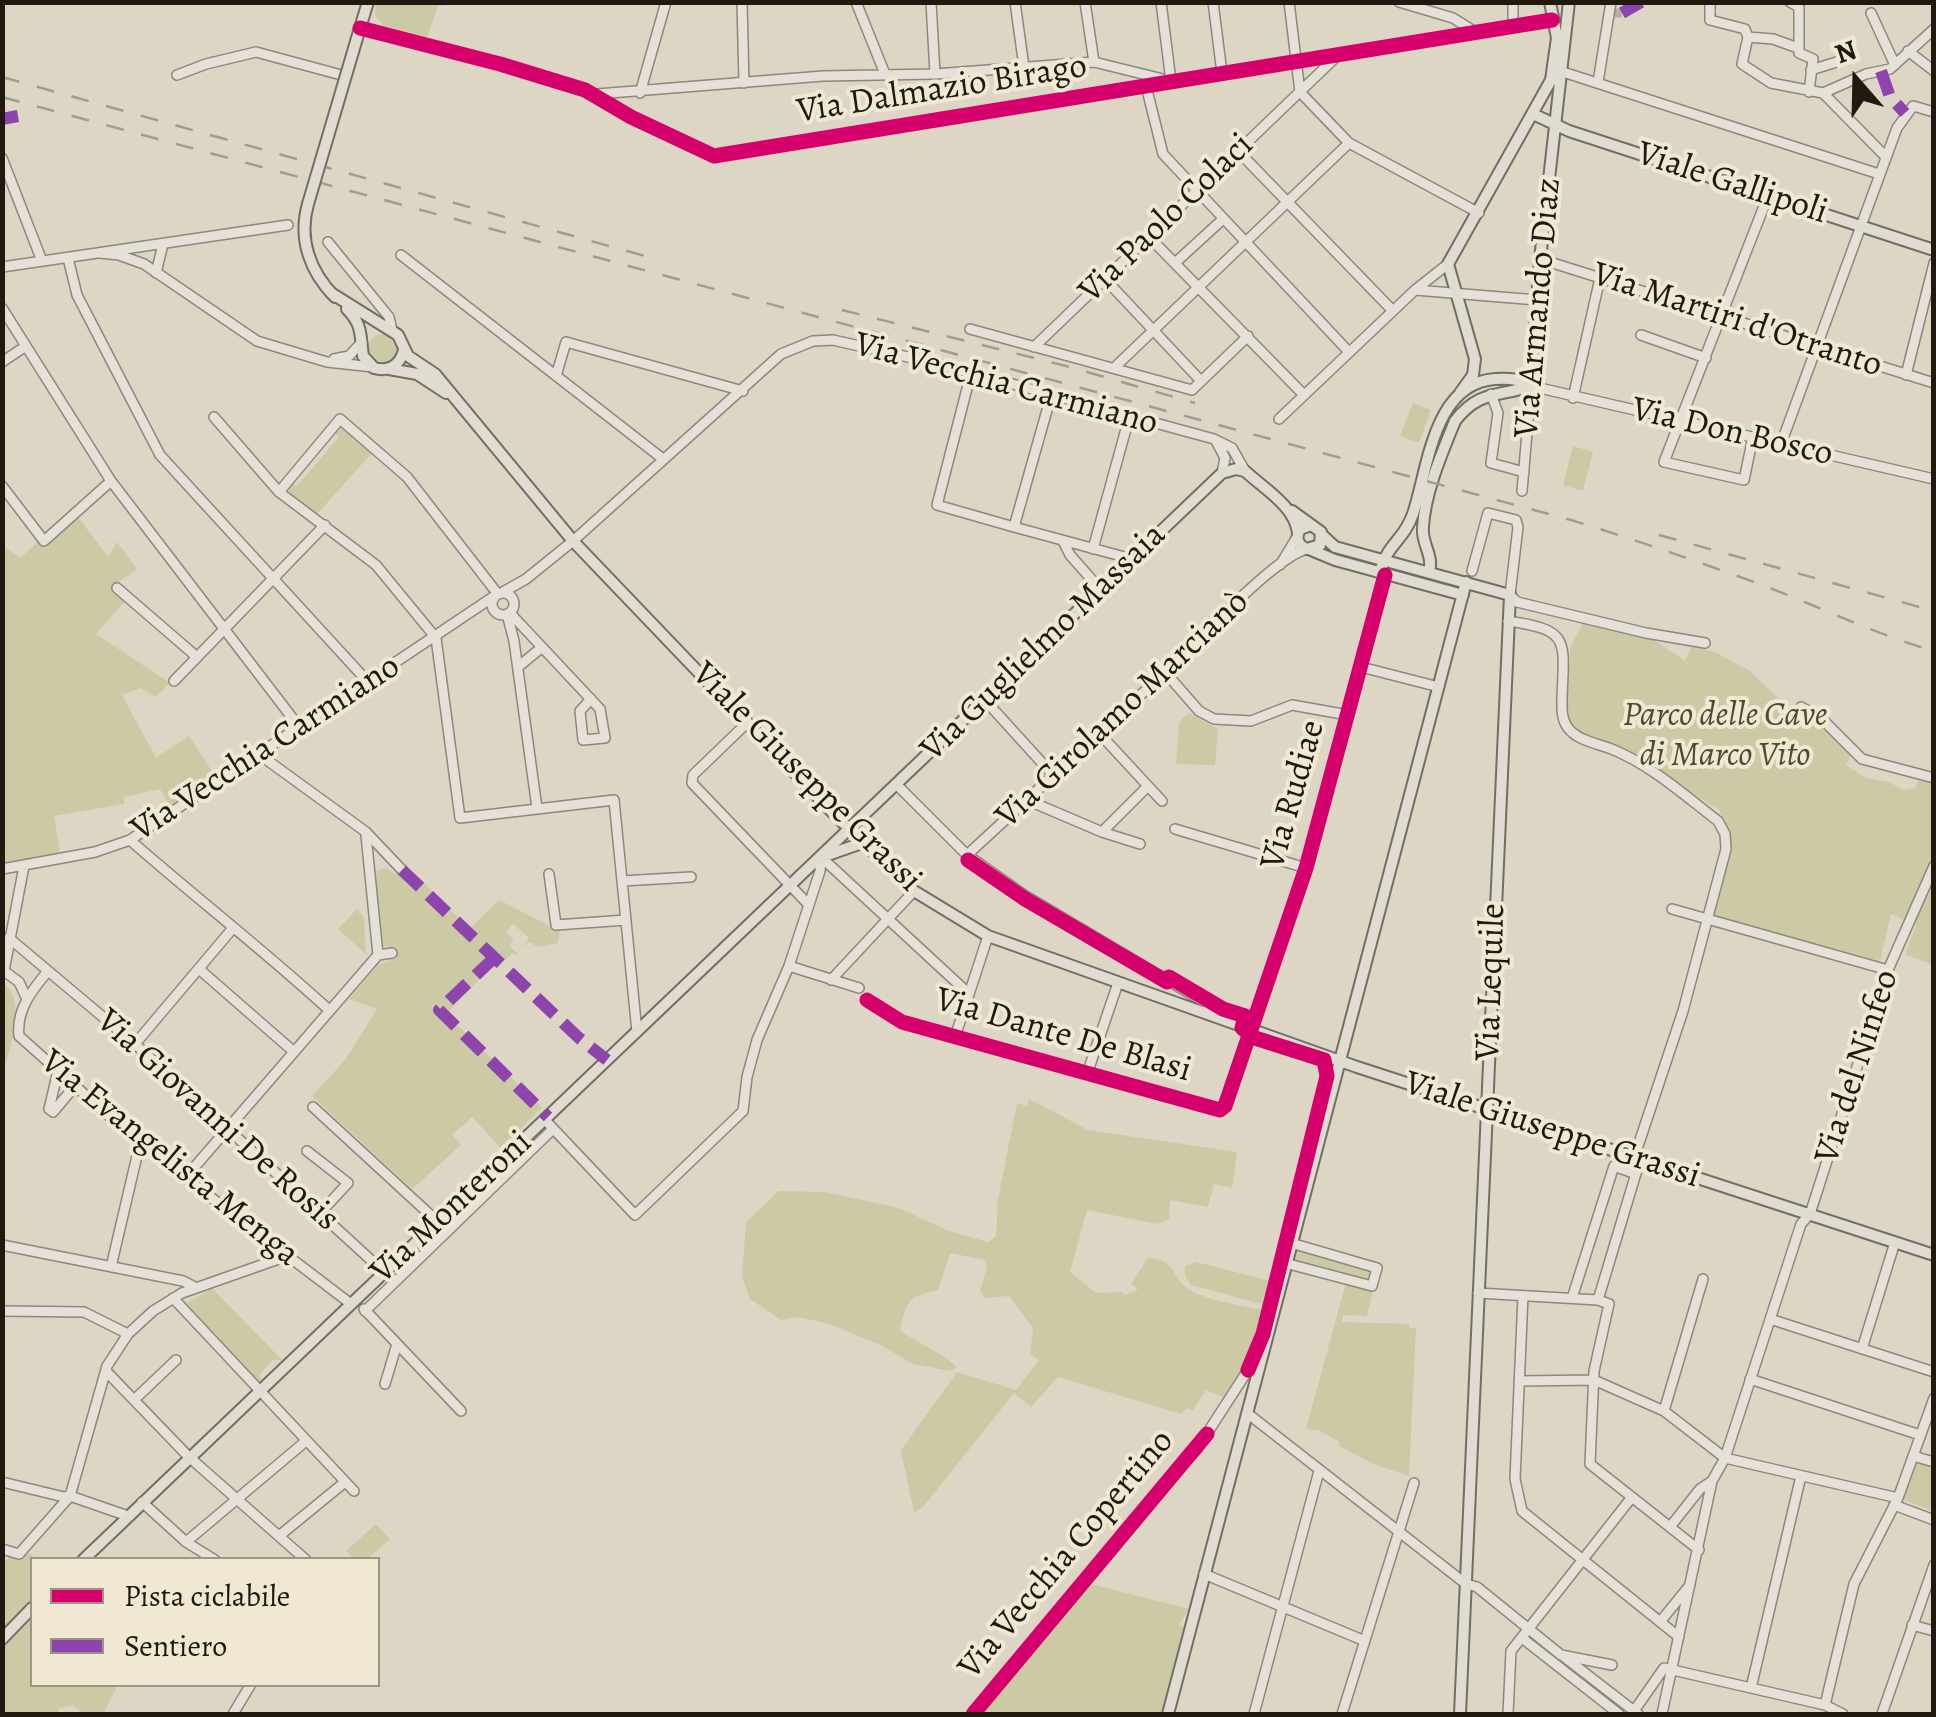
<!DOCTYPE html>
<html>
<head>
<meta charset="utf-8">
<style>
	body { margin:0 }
	#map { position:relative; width:1936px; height:1717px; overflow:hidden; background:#ded6c4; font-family:Alegreya,serif }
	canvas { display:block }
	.frame { position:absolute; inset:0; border:5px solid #21180f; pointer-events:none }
	.legend { position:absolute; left:30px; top:1557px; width:350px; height:130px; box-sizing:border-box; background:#f0e8d2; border:2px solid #9d9584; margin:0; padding:12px 18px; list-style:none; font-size:30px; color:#21180f }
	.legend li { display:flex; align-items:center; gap:20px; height:50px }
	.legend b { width:50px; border:2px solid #9d9584 }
	.north { position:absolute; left:1806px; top:30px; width:100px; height:100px; -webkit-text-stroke:8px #f0e8d2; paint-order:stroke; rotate:340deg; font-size:28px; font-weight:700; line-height:40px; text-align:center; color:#21180f }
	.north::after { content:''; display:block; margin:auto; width:35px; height:45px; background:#21180f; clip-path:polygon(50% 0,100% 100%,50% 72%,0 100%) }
</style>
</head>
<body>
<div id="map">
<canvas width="1936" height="1717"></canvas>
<div class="frame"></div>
<ul class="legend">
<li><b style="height:12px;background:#d6006c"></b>Pista ciclabile</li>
<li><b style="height:12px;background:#8e44ad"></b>Sentiero</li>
</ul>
<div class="north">N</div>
</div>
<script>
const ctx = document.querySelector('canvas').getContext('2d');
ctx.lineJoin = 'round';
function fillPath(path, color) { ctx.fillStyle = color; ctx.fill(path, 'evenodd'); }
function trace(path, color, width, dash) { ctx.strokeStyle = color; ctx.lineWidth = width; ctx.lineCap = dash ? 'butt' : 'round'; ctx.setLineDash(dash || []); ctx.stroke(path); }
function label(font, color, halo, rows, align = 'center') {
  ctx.font = font + ' Alegreya,serif'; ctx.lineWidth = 8; ctx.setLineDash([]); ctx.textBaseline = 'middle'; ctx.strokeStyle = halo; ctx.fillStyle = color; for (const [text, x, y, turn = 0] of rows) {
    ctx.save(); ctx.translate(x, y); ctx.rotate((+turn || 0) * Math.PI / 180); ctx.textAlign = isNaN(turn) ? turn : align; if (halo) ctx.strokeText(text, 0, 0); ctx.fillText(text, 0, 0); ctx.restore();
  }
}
fillPath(new Path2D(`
	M376,3V2L443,3V6H438L427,37L383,25L375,15Z
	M368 349a15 15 0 1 1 30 0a15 15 0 1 1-30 0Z
	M1413,403L1431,410L1419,443L1400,436Z
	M340,427L372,453L317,514L289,492L288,488L292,483L297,486L339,437L334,433Z
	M1573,446L1593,452L1583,491L1563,485Z
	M78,517L108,557L117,542L137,569L112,587L126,600L96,634L170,683L155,697L141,688L122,695L156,758L189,736L215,776L171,808L160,789L124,797V804L54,816L60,854L3,864V546L20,558L38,542L46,548Z
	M1584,621L1653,639L1685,661L1692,646L1715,652L1750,671L1779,699L1838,740L1852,754L1846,765L1866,778L1889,782L1904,790L1916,788L1919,776L1933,781V965L1905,954L1916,925L1891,914L1880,961L1712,915L1729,851V832L1719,810L1668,778L1648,759L1581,732L1570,722L1567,711L1570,648Z
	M1189,713L1218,729L1215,765L1176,764L1179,722Z
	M405,864L469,929L499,900L560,931L558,943L537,947L530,941L523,948L529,938L513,924L506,932L514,939L509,945L518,954L516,956L512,953L498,968L493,965L446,1014L542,1107L501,1148L472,1117L452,1135L461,1145L412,1189L312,1096L346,1059L377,1009L349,999L378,965L392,960L395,947L382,946L372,872L386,868L395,874Z
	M357,909L364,918L366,954L338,929Z
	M3,982C29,1004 9,1046 3,1075Z
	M1029,1099L1088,1130L1237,1152L1232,1188L1214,1184L1208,1207L1170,1200L1169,1219L1158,1224L1087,1210L1070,1272L1096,1293L1122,1292L1125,1295L1138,1289L1131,1284L1148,1258C1179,1260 1170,1278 1190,1290C1208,1301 1246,1306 1268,1311C1259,1344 1244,1370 1225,1398L1206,1390L1193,1410L1187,1408L1181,1414L1058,1377L1031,1407L1014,1393L923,1507L914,1513L901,1450L957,1372L1016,1390L1039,1360L1030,1354L1033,1328L1009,1296L985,1298L980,1291L987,1266L985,1260L950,1253L938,1290C907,1296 907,1301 900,1330C918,1344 942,1352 957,1367L951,1371L913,1364L884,1347L830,1324L798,1317L781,1320L750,1299L742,1276L746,1222L779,1191L825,1192L899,1208L949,1231L988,1242L996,1236L998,1199L1017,1103L1027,1106Z
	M1296,1249L1370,1270L1368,1279L1293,1259Z
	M1196,1262L1274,1282L1269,1306L1191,1285L1185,1276V1266Z
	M1346,1282L1373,1290L1367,1316L1343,1315L1342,1322L1409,1324V1328H1416L1409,1476L1373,1464L1339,1446L1340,1442L1318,1430L1306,1429Z
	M210,1286L282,1360H273L259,1375L262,1379L258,1383L180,1300L188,1302L208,1291L204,1288Z
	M1917,1462L1933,1466V1511L1903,1500Z
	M376,1524L390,1539L367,1559H354L346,1551Z
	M26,1552L37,1559L32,1560V1599L3,1631V1564L10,1556L18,1561Z
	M1087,1583L1189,1609L1179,1625L1185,1628L1162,1714H977Z
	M32,1616V1684L118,1685L103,1714L82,1713L74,1705L60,1708L57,1714H3V1646Z`), '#ccc9a5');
trace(new Path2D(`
	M1615,13H1622`), '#b8b0a0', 9, [9, 4.5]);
const minor = new Path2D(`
	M742,2L744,83
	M856,2L885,74
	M931,2L935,74
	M1015,2L1024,67
	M1085,2L1094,62
	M1213,2L1222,73
	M1289,2L1300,92
	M1399,2L1453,18L1477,33
	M1710,2V20L1745,29L1748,37
	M1790,2L1799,7V53L1813,59L1809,92
	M1871,13L1895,65
	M1513,27V2
	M360,28L500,64L585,90L631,117L714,156L1552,20
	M1748,37L1742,64L1771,83L1823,93L1866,74L1890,69L1934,29
	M1748,37L1773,39L1798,48
	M1908,51L1934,71
	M1811,70L1843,60
	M1563,72L1879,174
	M177,75L206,64L256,52L345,76
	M1598,82L1611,2
	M1146,86L1163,154L1349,352
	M1300,92L1349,143L1479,213
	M640,93L666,2
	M1823,93L1886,157
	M597,94L823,76L935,74L1094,62L1171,81L1161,2
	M1238,151L1393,311
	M2,158L42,261
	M1149,237L1304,395
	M328,242L389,317L392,330
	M100,253L119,255L144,264L257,341L327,362L373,367
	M401,255L663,459
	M68,258L77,295L160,455L368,682
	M1540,259L1934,383
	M1175,263L1223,219
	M2,267L288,225
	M156,273L163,244
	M1105,279L1201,381
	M1415,290L1537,300
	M2,308L111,481L300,728
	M970,329L1192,390L1248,336
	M1641,335L1706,358
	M1034,347L1335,58
	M334,359L349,356L362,342
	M2,362L26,346
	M1114,368L1349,143
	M971,373L937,505L1014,527
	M1906,375L1934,263
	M556,376L566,342L743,391
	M1491,394L1498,413L1491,463L1524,472
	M1051,396L1014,527L1132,559
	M1573,398L1600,278
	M214,417L279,492L376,565L436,638L460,818L614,800L637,1032
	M1279,419L1415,290L1448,264
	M1753,437L1744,480L1664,462L1768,196
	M1216,441L1225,458L1222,473
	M1781,444L1897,128L1913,106L1934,112
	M2,486L44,541L111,481
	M1522,491L1531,386L1934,479
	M279,492L340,419L407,477L497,593
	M1063,541L1070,555L1101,590
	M1093,549L1129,418
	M1280,565L1297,537
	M1472,571L1488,513L1516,520L1518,527L1510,595L1517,602L1646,633L1705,643
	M117,588L197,657
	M503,592L526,579L573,541L781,354L813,341L833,340L943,365L1214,439L1232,448L1245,471
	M492 604a11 11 0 1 1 22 0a11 11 0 1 1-22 0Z
	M510,613L600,709L605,738L583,740L580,711L591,699
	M507,614L514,641L537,808
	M1508,621C1571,630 1564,640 1562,698C1562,708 1561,719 1568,728C1577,740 1595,743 1609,748C1650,764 1683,794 1718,821L1725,834L1726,849L1683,1011L1634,1158
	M518,667L541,648
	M1361,667L1439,687
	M1165,672L1199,711L1214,719L1251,721L1292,705L1348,715
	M174,681L325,525
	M984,699L1053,775
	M1801,707L1822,719L1862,759L1934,778
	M748,722L693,775L692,783L808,904
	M260,755L366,832L402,870
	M896,784L967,855L1024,895L1206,1003L1225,1019
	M1148,786L1162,801
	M1027,800L1102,832L1148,786L1099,733
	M1175,829L1306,868
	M1102,832L1140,844
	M366,835L378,955
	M130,840C196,898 265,951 329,1010
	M967,855L1199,641L1201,635C1223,615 1282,554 1307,549
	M821,857L968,993
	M24,866L4,971L19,982L26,997
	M2,869L95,852L130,840L493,597
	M549,874L556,925L626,920
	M622,881L691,877
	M1672,909L1888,970
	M9,938L135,1044L384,1272
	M789,966L859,988
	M199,969L293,1051
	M48,971C32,990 16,1010 19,1036L137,1141L351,1304
	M831,980L914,891
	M867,1000L902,1022L1220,1110L1225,1106L1306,868L1385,575
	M955,1037L988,936
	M135,1044L233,928
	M58,1071L49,1109L53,1112L75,1086
	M1087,1074L1118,983
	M313,1107L438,1222
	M545,1120L635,1215L743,1111L747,1077L757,1040L789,966L820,871L821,857
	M307,1151L348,1183L320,1213
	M185,1178L378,955L392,953
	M2,1245L183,1281L195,1287
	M1285,1263L1372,1286L1377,1268L1291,1243
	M111,1267L140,1143
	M1478,1293L1598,1300L1609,1304L1594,1371L1590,1464L1699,1550
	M1523,1296L1515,1479L1522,1511L1679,1637
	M173,1298L354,1491
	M1572,1298L1614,1166L1636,1174
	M1598,1300L1640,1160
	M364,1309L461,1411
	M2,1311L84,1312L128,1334
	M365,1311L553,1129
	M1770,1319L1934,1372
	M1862,1349L1895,1242
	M106,1371L189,1457L306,1560
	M1750,1379L1920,1435
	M1519,1381L1594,1380L1664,1411L1725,1458L1898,1498
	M385,1384L397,1344
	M134,1400L176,1360
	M1664,1411L1703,1279
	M1247,1413L1466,1584L1477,1587L1561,1655L1612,1665
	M1913,1456L1934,1462
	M2,1482L64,1497L70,1496
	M142,1502L186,1542L215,1560
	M1894,1505L1934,1520
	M128,1516L70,1496L107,1366L128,1334L153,1311L182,1293L287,1256
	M1670,1527L1700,1489L1712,1481
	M279,1536L345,1482
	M186,1542L306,1441
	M2,1549L19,1554L70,1496
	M1204,1574L1365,1641
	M1660,1622L1690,1585
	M1912,1625L1934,1631
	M1038,1637L1135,1518L1197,1449L1248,1370L1259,1366
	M1522,1638L1619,1714
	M1563,1656L1638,1714
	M1751,1688L1801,1476
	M1825,1705L1854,1584L1898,1498L1934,1398
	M1634,1711L1664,1668L1825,1705L1843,1714
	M233,1714L251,1684
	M1254,1714L1319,1471
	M1342,1714L1414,1483
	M1508,1714L1511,1651L1632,1497
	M1662,1714L1712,1481L1725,1458L1801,1224L1810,1214L1888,970L1934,866
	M1882,1714L1934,1565`);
const major = new Path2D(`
	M360,28L368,2
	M1533,114L1569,131L1934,250
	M308,204C298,239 310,272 335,297
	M331,293L398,335L408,356L435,374L573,541L836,816L914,891L988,936L1357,1067L1934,1255
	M347,309C363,325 360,336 363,356L374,368C389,372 400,365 404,350
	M389,369L417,374L446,393
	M1531,386L1540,259L1569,2
	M1460,393L1473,375L1475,359L1448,264L1551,80L1557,38L1550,2
	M1292,511L1321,532L1320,545L1307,549C1298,546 1295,538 1300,529L1311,525
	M1322,535L1335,547L1510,595L1460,1714
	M1311,550L1335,560L1463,595
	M1429,571C1434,556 1421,543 1423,527C1425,492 1442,453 1455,421C1479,390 1498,397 1531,386
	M1380,573C1387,543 1403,542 1413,514C1428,469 1433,383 1495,379C1510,378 1519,379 1531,386
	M822,857L862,843
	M83,1560L1222,473L1236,469L1245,471C1263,488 1295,506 1298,533
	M2,1639L32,1608
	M1168,1714L1466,582`);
trace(minor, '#8d877c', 12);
trace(major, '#736e64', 14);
trace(minor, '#e5e1d8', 9);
trace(major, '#e1dcd2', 10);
trace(new Path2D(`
	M2,77L645,256
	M2,97L1571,520C1633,539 1693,560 1754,582C1814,604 1871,633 1934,651
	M842,310L1066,366L1195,403
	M1659,535L1934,611`), '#a09c94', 2.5, [18, 18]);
const majorBridge = new Path2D(`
	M308,204L360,28`);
trace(majorBridge, '#736e64', 14, []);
trace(majorBridge, '#e1dcd2', 10);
trace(new Path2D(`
	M1622,13L1641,2
	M1881,71L1890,97L1905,113
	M2,119L18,116
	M402,870L579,1038L607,1060
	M494,958L439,1010L548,1117`), '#8e44ad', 12, [25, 12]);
trace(new Path2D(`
	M360,28L500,64L585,90L631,117L714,156L1552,20
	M968,860L1025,899L1167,982L1169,977L1223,1009L1245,1016L1242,1028L1255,1038L1324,1060L1327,1076L1263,1334L1248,1370
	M867,1000L902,1022L1220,1110L1225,1106L1306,868L1385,575
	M973,1714L1207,1434`), '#d6006c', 15);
label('35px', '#21180f', '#f0e8d2', [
	["Via Dalmazio Birago",942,90,-9],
	["Viale Gallipoli",1732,184,18],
	["Via Paolo Colaci",1167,219,-44],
	["Via Armando Diaz",1539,308,-85],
	["Via Martiri d'Otranto",1737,321,18],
	["Via Vecchia Carmiano",1006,385,15],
	["Via Don Bosco",1732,433,13],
	["Via Guglielmo Massaia",1044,643,-44],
	["Via Girolamo Marcianò",1123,710,-43],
	["Via Vecchia Carmiano",266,749,-33],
	["Viale Giuseppe Grassi",806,778,45],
	["Via Rudiae",1294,795,-74],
	["Via Lequile",1492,982,-88],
	["Via Dante De Blasi",1063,1036,16],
	["Via del Ninfeo",1858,1067,-72],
	["Via Giovanni De Rosis",217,1121,42],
	["Viale Giuseppe Grassi",1552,1131,18],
	["Via Evangelista Menga",169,1159,39],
	["Via Monteroni",452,1208,-43],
	["Via Vecchia Copertino",1067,1555,-50]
]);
label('italic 35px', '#504a34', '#f0e8d2', [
	["Parco delle Cave",1725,716],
	["di Marco Vito",1725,756]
]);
</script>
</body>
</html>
